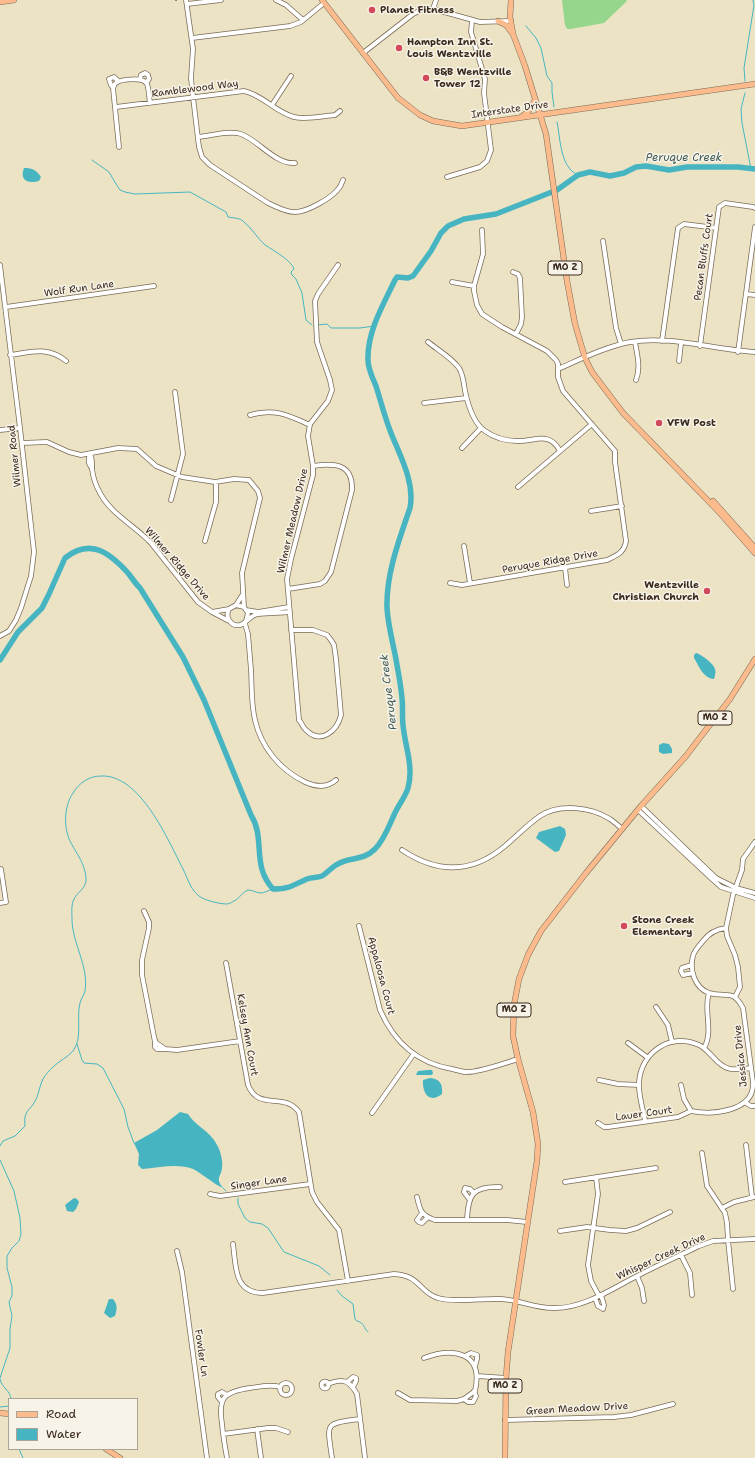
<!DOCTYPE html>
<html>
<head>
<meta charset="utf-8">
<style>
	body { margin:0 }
	#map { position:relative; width:755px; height:1458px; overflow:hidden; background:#ece3c5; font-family:"Shantell Sans",sans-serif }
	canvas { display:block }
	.legend { position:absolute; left:8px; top:1398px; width:130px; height:52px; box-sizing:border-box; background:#f7f3e8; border:1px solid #aca397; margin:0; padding:5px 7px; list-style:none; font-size:12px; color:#3b2a1e }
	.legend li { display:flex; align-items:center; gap:8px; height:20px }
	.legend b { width:20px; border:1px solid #aca397 }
</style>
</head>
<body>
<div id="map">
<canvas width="755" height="1458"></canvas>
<ul class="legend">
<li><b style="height:5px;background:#fbbb8c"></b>Road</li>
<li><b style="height:11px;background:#46b5c1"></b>Water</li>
</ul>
</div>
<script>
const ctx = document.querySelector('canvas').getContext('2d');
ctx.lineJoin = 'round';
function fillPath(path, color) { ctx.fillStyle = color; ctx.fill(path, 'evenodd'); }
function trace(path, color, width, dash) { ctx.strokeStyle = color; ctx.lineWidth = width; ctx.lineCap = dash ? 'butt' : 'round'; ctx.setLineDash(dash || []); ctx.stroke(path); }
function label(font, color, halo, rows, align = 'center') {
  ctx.font = font + ' "Shantell Sans",sans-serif'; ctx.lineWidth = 3; ctx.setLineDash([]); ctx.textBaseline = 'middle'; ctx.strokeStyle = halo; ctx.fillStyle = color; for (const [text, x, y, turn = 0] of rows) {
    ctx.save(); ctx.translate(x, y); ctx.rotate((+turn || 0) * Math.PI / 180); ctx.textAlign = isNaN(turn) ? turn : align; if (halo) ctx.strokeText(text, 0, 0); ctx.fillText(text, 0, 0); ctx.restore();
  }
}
fillPath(new Path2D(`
	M562,0H626L627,1L604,23L571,29H567L565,25Z`), '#96d68c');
fillPath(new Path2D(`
	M24,168C33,168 36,170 41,177L39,181C29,184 19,181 24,168Z
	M696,653C701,654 714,664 715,669C716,672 715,676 714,679C703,678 699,666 694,658V655Z
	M663,743L669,744L672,749V753L663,754L659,752V745Z
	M560,826L565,829L566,835L559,851L555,852L536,838L539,832Z
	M428,1070H432L433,1073L432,1075H416L418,1071Z
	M430,1078C440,1079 443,1084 442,1094C429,1104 422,1093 423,1080Z
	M180,1112L188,1114C197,1128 212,1131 219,1149C221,1153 223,1163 222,1168C221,1178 215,1177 223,1188C212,1183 203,1174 193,1169C177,1163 158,1168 142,1169L138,1165L139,1154L134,1143L157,1130Z
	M74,1198L77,1199L79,1202L76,1209L73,1212L67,1211L65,1205Z
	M109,1299H113C118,1305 117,1309 115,1316L110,1318L104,1313Z`), '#46b5c1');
trace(new Path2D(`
	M526,26L536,38L541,48L547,76L552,83V92L554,107
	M745,81L744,68L754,5L753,0
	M745,93L741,109L742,123L751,169
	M557,122C560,136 560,158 570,169C572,172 575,173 578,175
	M92,160L109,172L116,184L120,190L125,192L135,194L190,192L226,212L228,217C233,218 240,218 243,221C252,228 257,238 265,245C273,250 292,261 294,269L291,272L292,275L296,279L302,293L306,320L312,325
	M318,325L327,324L331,328H360L374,326
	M77,1044L82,1060L84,1063L97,1064L103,1068L124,1109L128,1127L134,1143
	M0,1146L3,1141L15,1136L25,1126C25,1123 24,1117 26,1114C27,1110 32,1107 34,1103C39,1095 39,1087 43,1079C45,1075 50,1070 53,1067C59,1061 68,1057 73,1051C83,1038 76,1018 80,1003C81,999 84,995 85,991C89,966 72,943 72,919C72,912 71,905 74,899C78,891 87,888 86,878C85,864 77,854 71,843C63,828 64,806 73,793C79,783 89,776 101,776C140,774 168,840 183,869C188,879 191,892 202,898C208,901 220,904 227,904C230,904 233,901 236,900C240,897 243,892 248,890C253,890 256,893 261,893C264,893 269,890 273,889
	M0,1160L14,1191L20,1218L21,1234L19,1241L12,1248L7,1256V1268L12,1287V1296L9,1302L12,1316L10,1329V1348L0,1378
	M223,1188L226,1191
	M238,1198V1204L245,1218L250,1222L262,1224L268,1228L284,1252L319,1266L330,1275
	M337,1290L342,1296L353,1304L355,1319L357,1321C365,1323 363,1328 368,1332
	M0,1379C1,1387 11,1391 11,1399
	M0,1407L9,1406
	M19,1449L23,1458`), '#46b5c1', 1);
trace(new Path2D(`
	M0,660L18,632L42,608L49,594L65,558C90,538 109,552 128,573C132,578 135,583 140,588L183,657L204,700L251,815C266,839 251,865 273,889C290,889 293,885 307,879C312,877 317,878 322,876C327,873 331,868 336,865C349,856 362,862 375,849C384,840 389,826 394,815C398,805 405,798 408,788C414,766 405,747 403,725C402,716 403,707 402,698C401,687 399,676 397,665C394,646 388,627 387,608C386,574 399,540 410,508C415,482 400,456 391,433C385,418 381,402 376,386C373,379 368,369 368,360C367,332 383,305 395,280L397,277L408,278L413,276L431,251L441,233L448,226L464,219L496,214L557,190L578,175L590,172L610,176L624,173L636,167L646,166L669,170L687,167H738L755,169`), '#46b5c1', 5.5);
const minor = new Path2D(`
	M186,0L193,49L191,78L193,97L199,147L202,157L210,165L268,203C277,207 285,212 295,212C307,212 332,198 339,188C341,186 342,182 343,180
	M276,0L286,5L303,20
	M187,4L221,0
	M433,9L436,0
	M192,38L290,26L301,22L324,3
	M363,53L413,14L423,9L437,10L480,22L511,21
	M140,79L141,75L145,73L148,75L149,79L146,83
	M113,88L111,85L109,79L114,77L118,81
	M272,105L291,76
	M116,107L244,91C263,95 275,112 294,117C306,120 323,116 335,115L340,111
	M198,137C211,136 229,130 241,134C258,140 276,165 295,163
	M119,147L113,88C114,86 114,84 116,83C121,79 144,77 147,84C149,89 149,98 150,103
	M447,177L480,167L487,161L491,150L484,93L485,79L471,32L472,21
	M603,241L616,328L621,344
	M0,265L20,428L34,552L31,576L21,608L16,620L9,631L0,636
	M513,272L518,274L520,278L522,317L521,324L516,334
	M452,282L474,286
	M746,294L755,295
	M6,307L154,286
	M662,341L678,228L684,224L716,228
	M428,342C438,350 452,358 459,368C463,374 464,384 465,391C468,405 473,423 485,431C495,438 505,441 517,441C534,442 549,430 560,451
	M635,342C637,354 641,368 636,380
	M700,346L719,207L725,203L753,207L755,208
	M738,352L755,227
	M10,355C32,352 48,346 66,361
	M679,361L681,343
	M558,369C581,359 605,347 630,342C670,335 715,350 755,352
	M424,403L466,398
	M250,415C274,408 288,415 310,425
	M0,430L20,428
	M22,443L47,442L69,452L81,455L118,448L137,449L156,466L182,477L215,482L234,479L249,480L258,491L260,498L242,573L244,607
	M462,448L481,428
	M90,454C93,460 92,463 92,469C93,477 96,486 100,493C111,514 135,526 151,543L198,602L212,612L229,621
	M90,454C88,459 88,464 92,468
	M518,487L592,424
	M171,500L183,454L175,392
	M591,511L622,506
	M205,541L216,502V482
	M464,546L470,583
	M565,568L567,585
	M450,583L462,585L607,560C617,555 624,553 626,541L615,462V451L563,391L558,377V364L556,360L547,351L502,327L482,314L477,305L474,291V286L483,254L482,230
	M288,589L320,584L325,581L331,572L352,490C353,463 334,463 313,466
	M236,605L243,594
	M246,610L258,612L289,607
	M212,612L229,609
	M246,621L248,613L244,607L236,605L229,609C225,616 230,627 240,625C247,623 250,615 258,614C269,613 279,613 290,612
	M245,622C245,626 247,630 248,634C249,646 250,658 251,670C252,687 251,704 255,720C261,747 280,770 305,782C316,787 327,788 336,780
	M291,630H313L327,635L331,640L334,645L336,659L341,715C337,731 321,745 306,730C303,728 302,723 299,720L287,579L291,559L313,475V466L308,436L310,424L328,401L332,390L330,380L317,342L315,301L318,294L338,265
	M641,806L716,878L736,888L755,893
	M638,810L712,879L721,887L755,898
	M402,850C438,874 472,874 505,846C517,836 527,825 540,816C559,803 591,807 610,819C614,822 618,825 622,829
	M0,903L6,902L1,869
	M144,911L149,922V928L142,960V975L155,1042L165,1049L177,1050L240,1041
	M359,926L380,1010C394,1042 416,1063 452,1069C457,1070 462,1072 467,1072C480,1072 505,1063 518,1059
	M226,963L248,1085C259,1112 284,1091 299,1112L312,1192L317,1202L339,1230L348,1281
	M692,965L682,968L681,971L683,975L693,973
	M735,997L740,987L738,967L735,955L727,936L726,928L733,895L742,870L743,859L755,842
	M656,1007L668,1025L672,1042
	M155,1040V1047L157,1049H164
	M628,1043L647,1057
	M704,1048C714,1031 703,1011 709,993
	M599,1080L618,1084L639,1085
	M681,1085L684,1099L691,1111C712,1115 755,1112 753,1082L743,1008C732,988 726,998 709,993C695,988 689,970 693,956C694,951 699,946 703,941C709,933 716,929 726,928
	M746,1103L751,1106H755
	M372,1113L413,1055
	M645,1121C643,1109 638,1094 639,1082C641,1052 671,1032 699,1045C705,1048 708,1052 713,1057C726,1072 733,1070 751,1068
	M598,1123L604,1127H608L678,1117L691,1111
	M746,1145L752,1197
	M702,1153L707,1186L725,1213L727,1223L728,1240L733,1289
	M596,1177L598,1194L588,1265L591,1281L599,1296
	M565,1182L656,1168
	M210,1194L220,1196L310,1184
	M417,1197C420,1211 421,1215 435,1220H507L527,1222
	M470,1200L464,1192L465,1188L470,1189L474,1193
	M722,1208L734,1202L754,1197
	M422,1213L417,1220L419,1222L422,1223L428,1217
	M467,1220C468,1194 473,1186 500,1187
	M560,1231L587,1227L610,1230L626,1231L637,1228L670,1212
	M233,1244C236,1267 234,1293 263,1293L394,1274C420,1275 420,1293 438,1298C454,1303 483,1298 501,1299C520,1300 537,1309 555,1308C585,1308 613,1288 639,1275C658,1265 679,1256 699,1246L713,1241L755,1239
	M177,1251L182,1272L207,1458
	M681,1255L690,1273L692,1295
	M637,1276L642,1288L644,1301
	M595,1298L598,1306L603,1309L604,1305L601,1295
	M465,1356L471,1353L477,1355V1359L475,1366
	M477,1376L506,1378
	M321.5 1385a3.5 3.5 0 1 1 7 0a3.5 3.5 0 1 1-7 0Z
	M347,1382L353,1377L356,1378V1381L353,1387
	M280 1389a6 6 0 1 1 12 0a6 6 0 1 1-12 0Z
	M328,1384C343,1378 349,1380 357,1394L365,1458
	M398,1393L410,1400L457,1401L464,1399L475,1391C484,1352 453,1347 424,1358
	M464,1399L468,1402H473L476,1396L474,1391
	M222,1402L218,1397V1394L222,1392L227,1395
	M505,1420L614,1417L631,1415L673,1404
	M257,1429L261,1458
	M223,1434L268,1428H276L288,1432
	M227,1458C225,1447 223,1436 222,1424C218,1398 223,1392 250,1388C259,1387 271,1384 280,1387
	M332,1458C327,1422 324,1424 360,1419`);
const major = new Path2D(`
	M322,0L398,98L420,115L433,121L462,126L755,84
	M511,0L510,17L513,34L525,66L546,134L567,281L575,324L585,358L592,372L623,413L720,513L755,553
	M0,2L14,0
	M498,21L506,25L512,33
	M521,117L528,112L535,100
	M713,501L755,548
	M0,1413L9,1414
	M106,1449L120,1458
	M505,1458L506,1378L508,1352L537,1161L538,1144L533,1112L518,1059L513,1036L514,1005L519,979L528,955L541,931L586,873L641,806L686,756L702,735L730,699L755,659`);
trace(minor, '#796b58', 5.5);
trace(major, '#796b58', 6);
trace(minor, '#fff', 4);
trace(major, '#fbbb8c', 5);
trace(new Path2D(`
	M176,0V1`), '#3b2a1e', 1, [6, 3]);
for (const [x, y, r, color] of [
	[372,10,4,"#d1495b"],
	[399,48,4,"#d1495b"],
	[426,78,4,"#d1495b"],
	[659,423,4,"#d1495b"],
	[707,591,4,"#d1495b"],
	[624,926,4,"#d1495b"]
]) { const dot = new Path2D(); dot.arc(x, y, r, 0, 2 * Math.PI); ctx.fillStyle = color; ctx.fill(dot); trace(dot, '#f7f3e8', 1.5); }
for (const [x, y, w] of [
	[565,268,34],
	[715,718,34],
	[514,1010,34],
	[505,1386,34]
]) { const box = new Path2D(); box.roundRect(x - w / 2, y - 7, w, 14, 3); ctx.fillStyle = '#f7f3e8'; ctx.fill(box); trace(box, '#3b2a1e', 1); }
label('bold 9px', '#3b2a1e', null, [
	["MO Z",565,268],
	["MO Z",715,718],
	["MO Z",514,1010],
	["MO Z",505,1386]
]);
label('bold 10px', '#3b2a1e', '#f7f3e8', [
	["Planet Fitness",380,10],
	["Hampton Inn St.",407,42],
	["Louis Wentzville",407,54],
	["B&B Wentzville",434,72],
	["Tower 12",434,84],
	["VFW Post",667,423],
	["Wentzville",699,585,"right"],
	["Christian Church",699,597,"right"],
	["Stone Creek",632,920],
	["Elementary",632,932]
], 'left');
label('10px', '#3b2a1e', '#f7f3e8', [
	["Ramblewood Way",195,89,-7],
	["Interstate Drive",510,110,-8],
	["Pecan Bluffs Court",704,257,-82],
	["Wolf Run Lane",79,289,-8],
	["Wilmer Road",15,456,-96],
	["Wilmer Meadow Drive",293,521,-77],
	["Peruque Ridge Drive",550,562,-10],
	["Wilmer Ridge Drive",177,564,49],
	["Appaloosa Court",381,976,75],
	["Kelsey Ann Court",247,1035,80],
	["Jessica Drive",741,1056,-96],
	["Lauer Court",644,1114,-8],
	["Singer Lane",259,1183,-8],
	["Whisper Creek Drive",661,1257,-25],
	["Fowler Ln",201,1353,82],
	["Green Meadow Drive",577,1409,-3]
]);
label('italic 11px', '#3f5b57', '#f7f3e8', [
	["Peruque Creek",684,158],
	["Peruque Creek",389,692,-97]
]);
</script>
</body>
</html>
